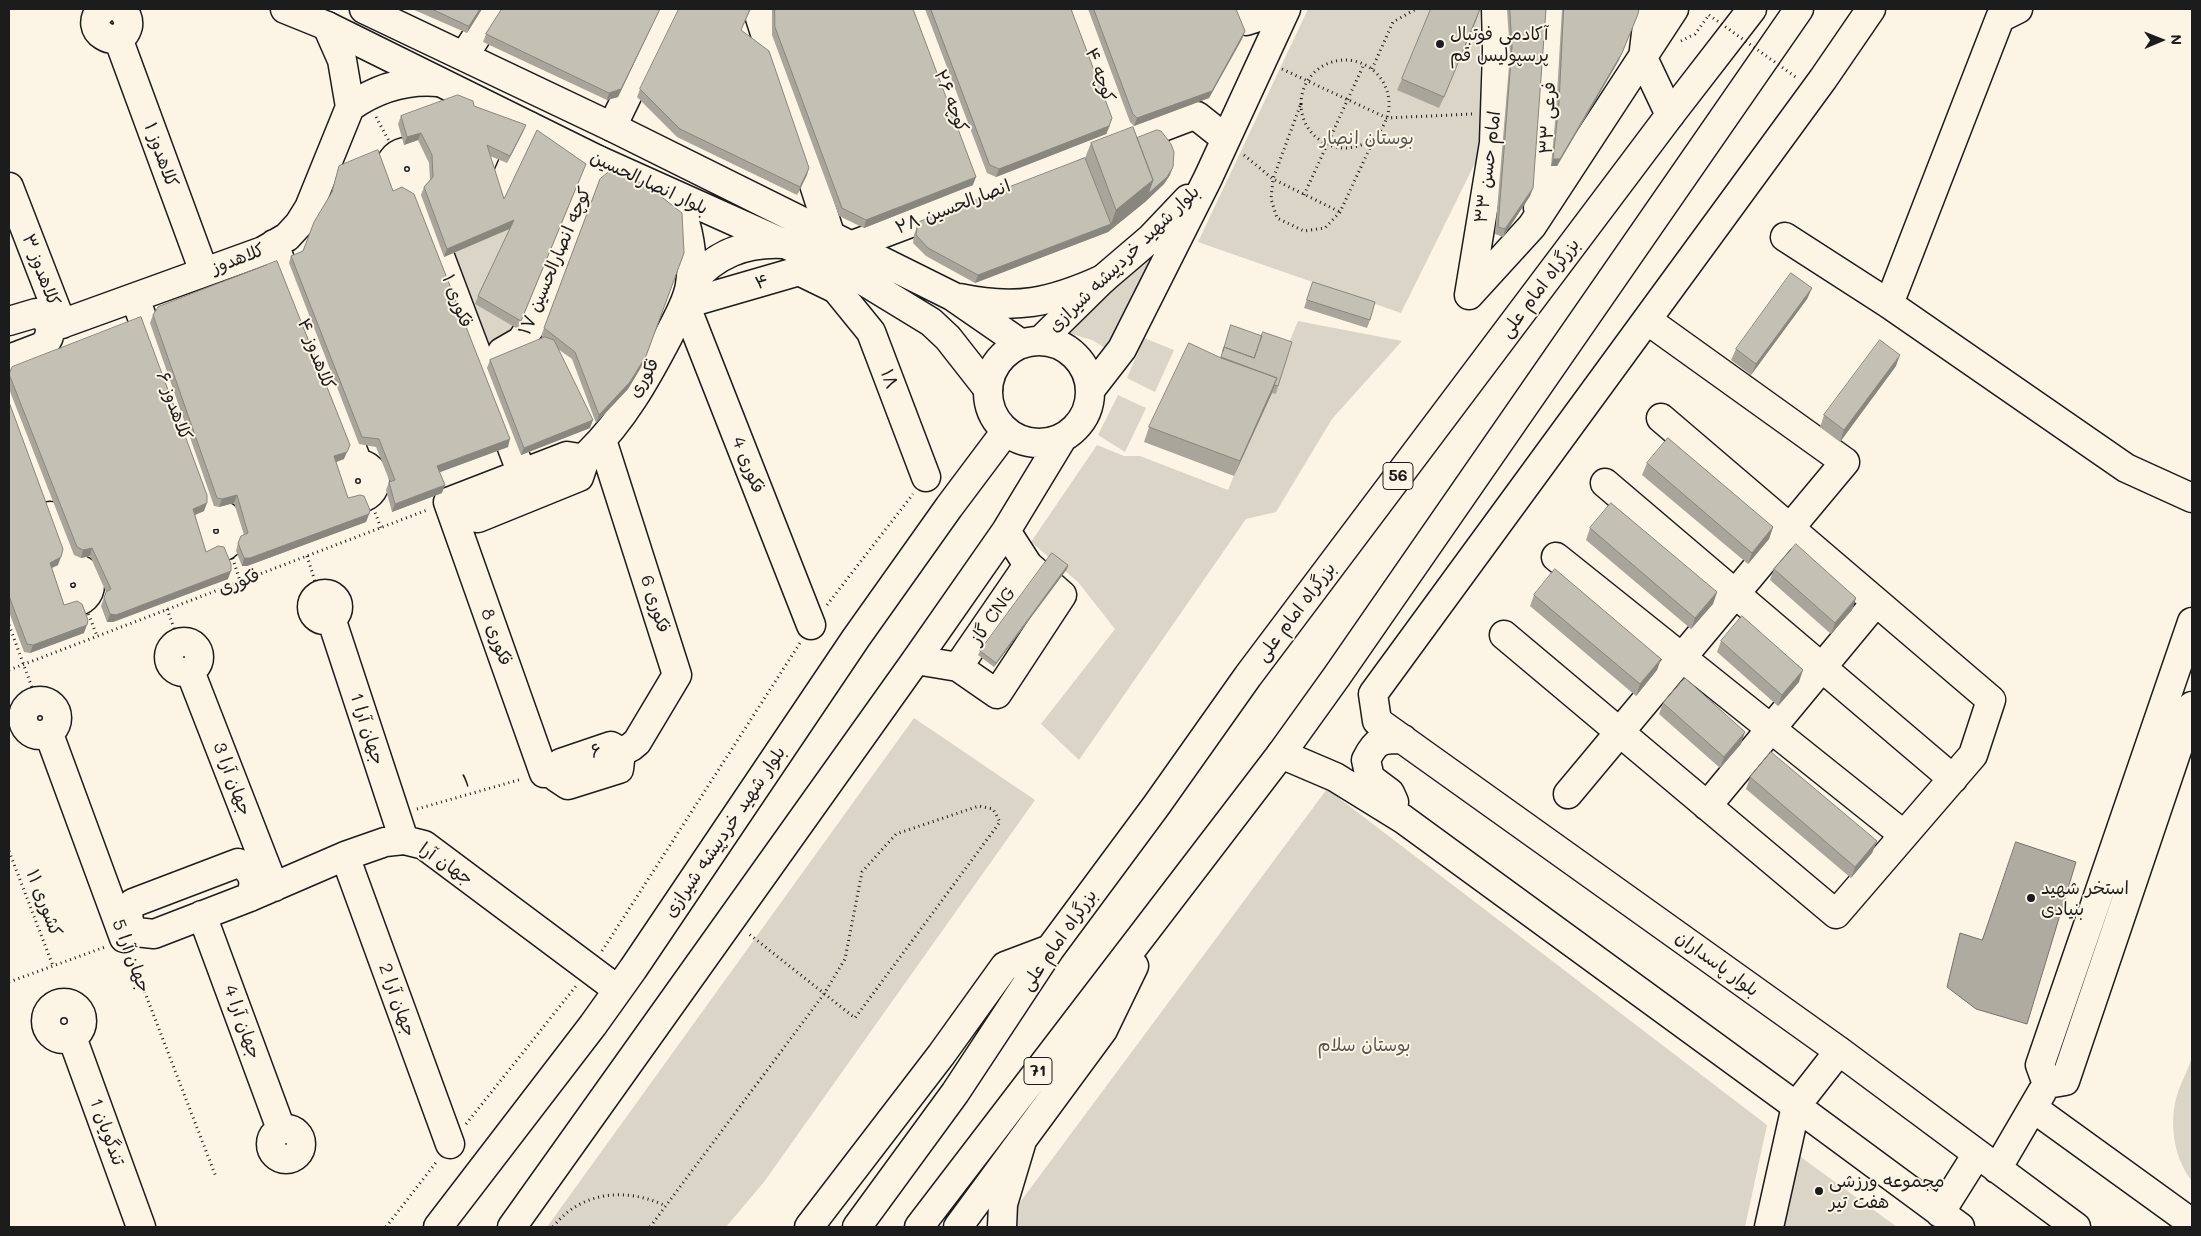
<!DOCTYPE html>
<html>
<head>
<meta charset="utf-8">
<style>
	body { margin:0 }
	#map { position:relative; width:2201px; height:1236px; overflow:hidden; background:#fcf5e5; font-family:Mali,sans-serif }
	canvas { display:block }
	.frame { position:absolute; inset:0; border:10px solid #1c1c1c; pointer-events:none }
	.north { position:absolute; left:2136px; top:15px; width:50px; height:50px; -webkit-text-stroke:4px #fcf5e5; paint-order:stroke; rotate:89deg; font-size:14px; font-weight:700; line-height:20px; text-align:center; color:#1c1c1c }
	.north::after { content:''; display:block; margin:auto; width:18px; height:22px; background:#1c1c1c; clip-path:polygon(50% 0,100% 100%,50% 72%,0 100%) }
</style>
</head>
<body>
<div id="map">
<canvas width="2201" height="1236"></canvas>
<div class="frame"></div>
<div class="north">N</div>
</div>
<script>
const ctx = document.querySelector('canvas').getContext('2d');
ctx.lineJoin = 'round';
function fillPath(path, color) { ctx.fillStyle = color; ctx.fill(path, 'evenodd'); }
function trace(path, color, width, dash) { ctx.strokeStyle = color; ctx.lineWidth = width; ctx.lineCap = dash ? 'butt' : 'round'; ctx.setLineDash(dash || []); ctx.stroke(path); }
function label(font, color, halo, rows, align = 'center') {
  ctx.font = font + ' Mali,"Playpen Sans Arabic",sans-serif'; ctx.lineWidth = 4; ctx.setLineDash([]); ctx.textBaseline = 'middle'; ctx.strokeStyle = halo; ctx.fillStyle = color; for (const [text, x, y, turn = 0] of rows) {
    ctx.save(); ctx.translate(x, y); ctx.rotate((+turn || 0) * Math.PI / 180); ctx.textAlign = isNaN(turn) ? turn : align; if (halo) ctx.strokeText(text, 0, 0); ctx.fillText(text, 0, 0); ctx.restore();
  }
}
fillPath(new Path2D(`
	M1308,9H1480V153L1401,313L1198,242Z
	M511,228L518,329L484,360L444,257Z
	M1159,246L1110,351L1092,340L1058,330Z
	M1298,321L1402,341L1332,419L1276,512L1246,519L1079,760L1041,724L1115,629L1078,582L1031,542L1097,445L1124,456H1140L1228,490Z
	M1144,338L1174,350L1155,392L1127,378Z
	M1118,395L1146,408L1125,452L1098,435Z
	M914,718L1035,800L764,1182L726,1227H547Z
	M1327,789L1767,1125L1745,1227H1015V1209Z
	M2192,1058V1181C2175,1160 2170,1129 2175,1103C2178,1088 2187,1072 2192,1058Z
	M1798,1155L1897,1227H1781Z`), '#dbd5c8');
const water = new Path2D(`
	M2016,842L2076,862L2027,1024L1976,1009L1947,987L1960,933L1982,940Z`);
fillPath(water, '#b0aba1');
trace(water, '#75726c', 1);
const minor = new Path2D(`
	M103,9C78,30 121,54 128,26C129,19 126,13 121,9
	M764,9L760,18L831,237
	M915,9L987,193
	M1076,9L1124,141
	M1241,9L1246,21L1283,9
	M1649,9L1643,58L1670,115
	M1871,9L1823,79L1373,694L1377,721L1839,1051L2076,1227
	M118,38L204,272
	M464,56L494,9
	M350,107C377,88 406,79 439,82
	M612,127L669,9
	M390 169a17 17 0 1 1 34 0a17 17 0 1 1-34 0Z
	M413,185L522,474
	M9,187L62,324
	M502,189L529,126
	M1538,208L1543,191L1549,139L1553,9
	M1785,237L1889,304L2126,468L2192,498
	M274,244L358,464
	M850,246L1189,117L1197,116L1226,139
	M690,284C715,254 745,242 784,244
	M1469,295L1532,226L1674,9
	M1469,295L1494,143L1497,50L1496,9
	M135,298L214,515
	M1889,304L2000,18L2018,9
	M9,321L36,313C52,319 54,334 43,346L9,359
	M50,328L263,251L287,237L299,224L309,208L350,107L342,60L327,26
	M1041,340L1103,279L1151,238L1188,199
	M988 392a51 51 0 1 1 102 0a51 51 0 1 1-102 0Z
	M502,352L521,341L531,326L598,160
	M1091,389L1122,349L1208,178L1286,9
	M602,440L677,675L637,742L631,747L621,752
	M589,453C623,420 646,379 668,337C676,320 687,304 690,285C695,254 688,225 676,196
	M341 481a17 17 0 1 1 34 0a17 17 0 1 1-34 0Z
	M1605,483L1953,779
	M469,495L464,501V509L469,516L478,518L579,477L583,465L579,458L567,456L448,502L544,773L561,763
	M199 531a17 17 0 1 1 34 0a17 17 0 1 1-34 0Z
	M50,516L69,569
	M1556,557L1904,835
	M56 585a17 17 0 1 1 34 0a17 17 0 1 1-34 0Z
	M312 607a13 13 0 1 1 26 0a13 13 0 1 1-26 0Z
	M331,618L404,840
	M2192,622L2040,1065L2047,1084L2065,1081L2192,706
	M811,625L685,304L799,271L836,289L871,332L926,477
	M1504,635L1836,914L1973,755L1991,700L1661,418
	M169 657a15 15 0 1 1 30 0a15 15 0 1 1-30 0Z
	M916,660L958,667L997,694L1062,595L1028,565L1006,531
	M958,667L1028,565
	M190,671L274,887
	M23 718a17 17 0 1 1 34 0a17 17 0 1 1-34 0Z
	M49,734L124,938
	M611,746L621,752L619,769L568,785L556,777L561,763Z
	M1281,754L1335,777L1403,819L1796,1106L1960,1227
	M1568,794L1845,462L1647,320
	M1394,802L1390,793L1370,778L1366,760C1376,739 1382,739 1403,739
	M1707,806L1876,602
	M345,856L450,1144
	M250,897C257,882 253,870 238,863L133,903L128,910L129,923L136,932L154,934L250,897L345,856L385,842L404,840L424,845L618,990
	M202,915L281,1129
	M46 1021a18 18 0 1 1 36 0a18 18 0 1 1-36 0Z
	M72,1037L141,1227
	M2033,1108L2192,1223
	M271 1144a15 15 0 1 1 30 0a15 15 0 1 1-30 0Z
	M1997,1169L2042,1092
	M1940,1213L1977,1154
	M438,1227L593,1025L633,969L856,638L949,507L1006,431
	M512,1227L916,660L1006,531L1063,437
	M1002,1227L1003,1204L1021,1144
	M1769,1227L1796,1106L1839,1051`);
const major = new Path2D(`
	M285,9L327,26L598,160L854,275L931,322L948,338L988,389
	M364,9L612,127L952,296L1020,343
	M959,298C1016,310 1050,303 1103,279`);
const highway = new Path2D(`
	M809,1227L941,1055L1005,966L1050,949
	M857,1227L955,1093L1050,949L1156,806L1248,676L1670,115L1752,9
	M919,1227L1281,754L1337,676L1799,9
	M958,1227L1103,1030L1134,966`);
trace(minor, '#1c1c1c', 31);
trace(major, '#1c1c1c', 31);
trace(highway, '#1c1c1c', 31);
trace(new Path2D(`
	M1681,41L1695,34L1709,15
	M1301 104a44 44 0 1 1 88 0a44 44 0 1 1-88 0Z
	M1282,69L1387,118L1472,114
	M1372,69L1393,22L1416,9
	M1300,106L1273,179L1271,199L1277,218L1304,231L1325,228L1340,212L1374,139
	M376,117L397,156
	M377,155L393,149
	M1244,155L1273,179L1340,212
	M1304,195L1364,64
	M368,494L381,528
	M228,544L240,581
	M307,556L319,594
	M83,600L97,636
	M827,605L913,494
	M167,609L179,642
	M9,625L37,701
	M9,670L427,510
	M417,809L522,779
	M9,851L53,966
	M602,951L800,643
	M132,959L216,1177
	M9,982L105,947
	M466,1124L576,986
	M386,1227L438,1160
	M553,1227C581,1191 626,1187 666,1206
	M650,1227L824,994L845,959L862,872L896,834L979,806L993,809L1000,822L855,1018L749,934`), '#1c1c1c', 3, [1, 4]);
trace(minor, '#fcf5e5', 28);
trace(major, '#fcf5e5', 28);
trace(highway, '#fcf5e5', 28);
trace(new Path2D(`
	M1709,15L1797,78`), '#1c1c1c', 3, [1, 4]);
fillPath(new Path2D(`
	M412,9H482L467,33Z
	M502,9H660L618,97L607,100L483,42L486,34Z
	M751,9L741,30L807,175L797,195L677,137L637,97L640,89Z
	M772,9H913L973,185L864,228L839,216L772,35Z
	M925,9H1071L1110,126L1106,134L996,177L987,173Z
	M1088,9H1236L1245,31L1242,39L1209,98L1134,126L1130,122Z
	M1480,9L1439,108L1397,90L1402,79Z
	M1507,9H1546L1533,188L1530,196L1503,237L1495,234L1510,54Z
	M1562,9H1639L1635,21L1619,60L1557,166H1551L1556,111Z
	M474,106L523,132L507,163L490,156L504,199L583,171L518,329L475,304L478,296L510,229L444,257L421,195L424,187L430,180L429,163L418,140L404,145L398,124L401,116Z
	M1137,138L1170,175L1164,184L1145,202L1108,232L975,283L926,256L913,243L914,235L917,227L1085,158L1091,143Z
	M339,166L393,191L508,447L440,472L442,493L392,512L386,490L389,482H390L376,447L359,444L289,263L291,256L303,251L331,194Z
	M600,179L643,364L628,389L596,423L572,359L558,349L590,428L521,455L487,368L490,360L544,338L541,336Z
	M1313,282L1370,320L1367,328L1304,308Z
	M1812,288L1807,299L1751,375L1731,360L1736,349Z
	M153,315L344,459L336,462L348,498L369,514L366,522L247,566H242L236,551L238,543L244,535L234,503L219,507L214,506L150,323Z
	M1231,325L1278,386L1276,394L1272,393L1234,476L1144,442L1149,427L1221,357Z
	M1896,366L1840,442L1820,427L1824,415Z
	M12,367L204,511L195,515L206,552L228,579L113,622H107L101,606L106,592L90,556L81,558L74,555L9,389V375Z
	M9,402L58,565L52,568L64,605L84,633L30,653L24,652L9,612Z
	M1647,463L1773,527L1769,539L1748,564L1642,475Z
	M1590,528L1717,592L1713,604L1691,629L1586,540Z
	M1068,565L1067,569L994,667L978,655L980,651Z
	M1774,569L1856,598L1852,610L1831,634L1770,580Z
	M1534,595L1661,659L1657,670L1636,696L1530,606Z
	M1721,641L1799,682L1778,706L1717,652Z
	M1663,703L1741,744L1720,768L1659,714Z
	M1750,777L1877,841L1872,853L1851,878L1746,789Z`), '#a9a59a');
fillPath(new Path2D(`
	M480,9H482L467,33L469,26Z
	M660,9L618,97L607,100L609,93Z
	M1480,9L1476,21L1439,108L1444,97Z
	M1638,14L1619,60L1557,166H1551L1553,159Z
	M1245,31L1242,39L1209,98L1134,126L1137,118Z
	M1112,118L1106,134L996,177L999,169Z
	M526,125L523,132L507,163L510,156Z
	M421,133L418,140L404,145L407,137Z
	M1173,167L1170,175L1164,184L1145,202L1108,232L975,283L978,275L1111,224L1116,210L1153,180Z
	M809,168L807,175L797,195L800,187Z
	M976,177L973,185L864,228L866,220Z
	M1533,188L1530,196L1503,237L1505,229Z
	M514,220L511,228L444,257L447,249Z
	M684,253L643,364L628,389L596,423L599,415Z
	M1812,288L1807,299L1751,375L1756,364Z
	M1900,355L1896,366L1840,442L1844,430Z
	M1277,378L1272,393L1234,476L1240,461Z
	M593,420L590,428L521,455L524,448Z
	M510,439L508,447L435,474L437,466Z
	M350,445L344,459L331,464L334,456Z
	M445,485L442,493L392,512L395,504Z
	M237,495L234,503L219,507L222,499Z
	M207,503L204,511L190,517L193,509Z
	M369,514L366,522L247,566H242L244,558Z
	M1773,527L1769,539L1748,564L1752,553Z
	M92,548L90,556L81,558L83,550Z
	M61,557L58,565L47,570L50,563Z
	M1068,565L1067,569L994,667L996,663Z
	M231,571L228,579L113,622H107L110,614Z
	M1717,592L1713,604L1691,629L1695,618Z
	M1856,598L1852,610L1831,634L1835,623Z
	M87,625L84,633L30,653L33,645Z
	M1661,659L1657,670L1636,696L1640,684Z
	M1803,670L1799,682L1778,706L1782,695Z
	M1745,732L1741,744L1720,768L1724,757Z
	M1877,841L1872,853L1851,878L1855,867Z`), '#89867d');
const building = new Path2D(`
	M432,9H480L469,26Z
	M502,9H660L621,89L609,93L486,34Z
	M679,9H750L741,30L769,51L809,168L800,187L680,129L640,89Z
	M775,9H913L976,177L866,220L842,208L775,27Z
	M931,9H1071L1112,118L1109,126L999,169L990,165Z
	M1094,9H1236L1245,31L1212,91L1137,118L1133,114Z
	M1431,9H1480L1444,97L1402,79Z
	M1510,9H1546L1533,188L1505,229L1498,227L1512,47Z
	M1564,9H1639L1638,14L1622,53L1560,159H1553L1559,103Z
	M458,95L473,101L474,106L526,125L510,156L487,145L504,199L537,130L586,164L521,321L478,296L514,220L447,249L424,187L433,177L432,155L421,133L407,137L401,116Z
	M1133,127L1153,180L1116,210L1091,143Z
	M1157,130L1161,131L1171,144L1174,152L1173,167L1167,177L1148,194L1153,180L1137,138Z
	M378,150L393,191L402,187L414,194L510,439L437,466L445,485L395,504L389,482L395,480L379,439L362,437L291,256L303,251L314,222L332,192L339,166Z
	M1085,158L1111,224L978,275L928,248L916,235L917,227L919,222Z
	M615,167L658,194L682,213L684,253L646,356L630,382L599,415L575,352L544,328L600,179Z
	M277,261L350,445L347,452L334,456L348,498L360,495L364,496L370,510L369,514L250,558H244L238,543L241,536L248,533L237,495L222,499L217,498L153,315L158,307Z
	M1791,273L1812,288L1756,364L1736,349Z
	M1313,282L1375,302L1370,320L1307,300Z
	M141,317L207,495V503L193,509L206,552L218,546L224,547L231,564V571L116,615L110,614L104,598L106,592L111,589L92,548L83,550L77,547L9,374L12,367Z
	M1231,325L1262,336L1254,358L1224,347L1223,351Z
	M1263,332L1292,342L1278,386L1274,385L1277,378L1221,357L1224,347L1254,358Z
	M545,337L554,340L593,420L524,448L490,360Z
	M1880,340L1900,355L1844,430L1824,415Z
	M1189,343L1221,358L1277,378L1240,461L1149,427Z
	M9,402L63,549L61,557L50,563L64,605L77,601L82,604L88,620L87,625L33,645L27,644L9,596Z
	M1668,438L1773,527L1752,553L1647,463Z
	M1611,503L1717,592L1695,618L1590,528Z
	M1796,544L1856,598L1835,623L1774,569Z
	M1052,553L1068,565L996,663L980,651Z
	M1555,569L1661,659L1640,684L1534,595Z
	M1742,616L1803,670L1782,695L1721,641Z
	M1685,678L1745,732L1724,757L1663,703Z
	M1771,752L1877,841L1855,867L1750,777Z`);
fillPath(building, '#c4c0b3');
trace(building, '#89867d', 1);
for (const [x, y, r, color] of [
	[1440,44,5,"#1c1c1c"],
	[2031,898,5,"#1c1c1c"],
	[1819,1191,5,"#1c1c1c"]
]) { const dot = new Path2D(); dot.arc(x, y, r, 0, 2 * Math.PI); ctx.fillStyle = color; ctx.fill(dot); trace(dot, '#fcf5e5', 2); }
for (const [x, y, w] of [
	[1398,476,30],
	[1038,1071,28]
]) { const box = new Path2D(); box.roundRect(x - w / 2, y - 13.5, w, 27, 4); ctx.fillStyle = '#fcf5e5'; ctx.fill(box); trace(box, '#1c1c1c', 1); }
label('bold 16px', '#1c1c1c', null, [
	["56",1398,476],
	["71",1038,1071]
]);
label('18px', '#1c1c1c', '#fcf5e5', [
	["آکادمی فوتبال",1450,34],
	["پرسپولیس قم",1450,55],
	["استخر شهید",2041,888],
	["بنیادی",2041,909],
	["مجموعه ورزشی",1829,1181],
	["هفت تیر",1829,1202]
], 'left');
label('18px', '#1c1c1c', '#fcf5e5', [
	["کوچه ۴",1100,75,70],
	["کوچه ۲۶",951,101,69],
	["فرعی ۳۳",1548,118,-87],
	["کلاهدوز ۱",161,155,70],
	["امام حسن ۳۳",1488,167,-83],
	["بلوار انصارالحسین",649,183,25],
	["انصارالحسین ۲۸",953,207,-21],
	["کلاهدوز",238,259,-21],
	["بلوار شهید خردپیشه شیرازی",1124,259,-44],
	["کوچه انصارالحسین ۱۷",555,261,-67],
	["کلاهدوز ۳",41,270,69],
	["۴",762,282,-16],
	["بزرگراه امام علی",1540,288,-53],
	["فکوری ۱",457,301,69],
	["کلاهدوز ۴",316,354,69],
	["فکوری",644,378,-59],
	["۱۸",889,379,69],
	["کلاهدوز ۶",174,406,70],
	["فکوری 4",748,465,68],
	["فکوری",239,582,-21],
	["فکوری 6",655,604,72],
	["بزرگراه امام علی",1296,612,-53],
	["گاز CNG",993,616,-55],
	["فکوری 8",496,637,70],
	["جهان آرا 1",367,729,72],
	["۶",596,751,-18],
	["جهان آرا 3",232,779,69],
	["۱",466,781,-16],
	["بلوار شهید خردپیشه شیرازی",725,832,-56],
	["جهان آرا",446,864,34],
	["کشوری ۱۱",44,903,69],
	["بزرگراه امام علی",1059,940,-55],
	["جهان آرا 5",131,956,69],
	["بلوار پاسداران",1717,964,36],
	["جهان آرا 2",397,1000,70],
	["جهان آرا 4",242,1022,70],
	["تندگویان 1",107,1132,70]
]);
label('18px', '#555450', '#fcf5e5', [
	["بوستان انصار",1367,138],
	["بوستان سلام",1364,1045]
]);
</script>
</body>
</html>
